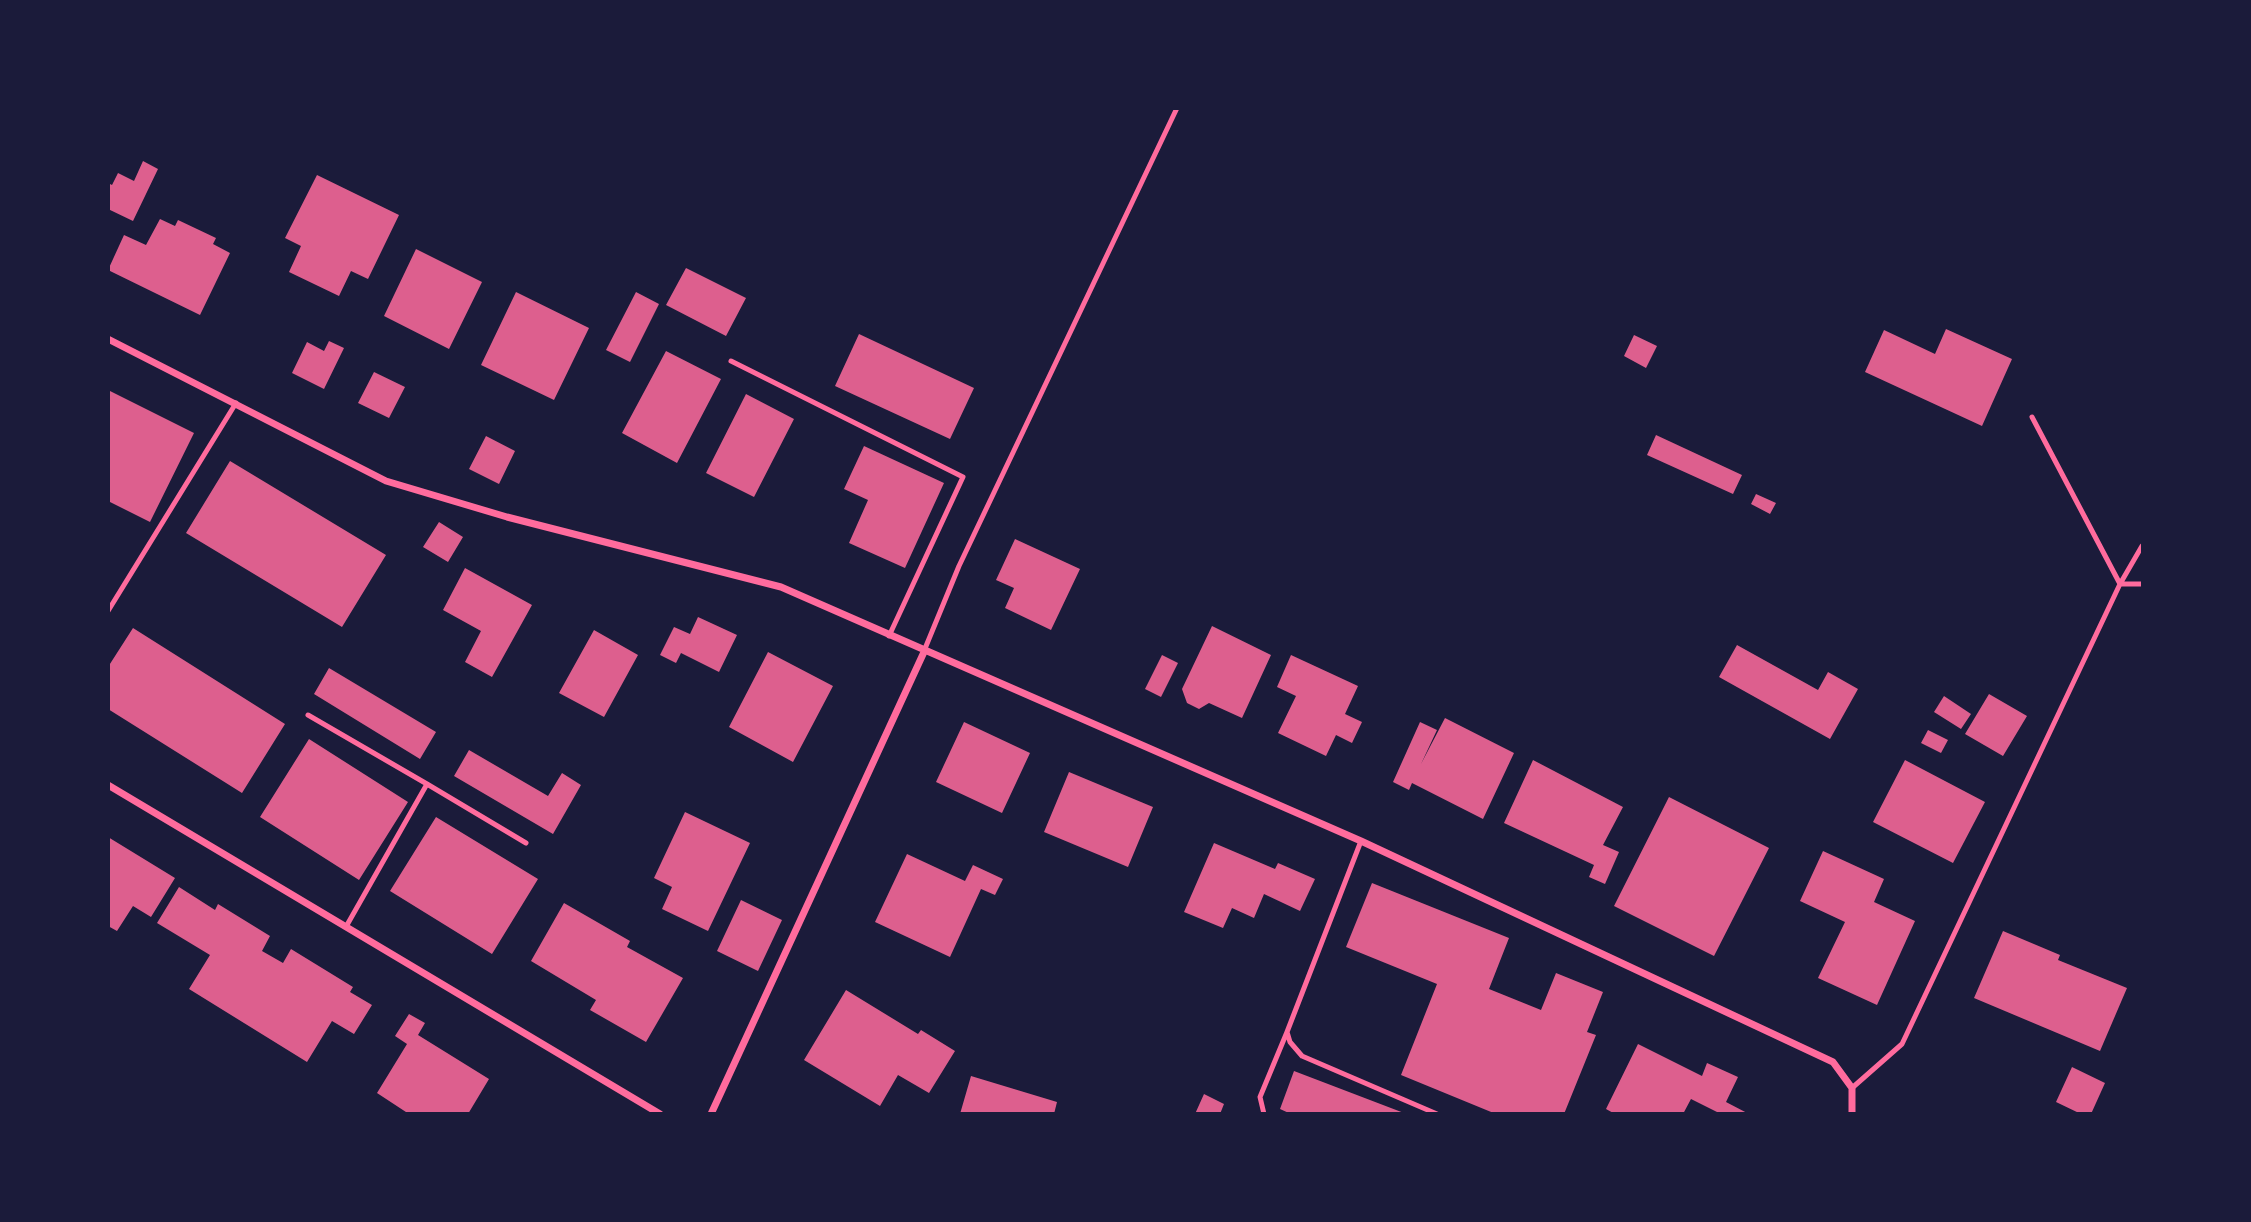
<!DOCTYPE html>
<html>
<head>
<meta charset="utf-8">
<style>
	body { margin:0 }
	#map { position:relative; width:2251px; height:1222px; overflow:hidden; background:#1b1b3a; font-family:"Open Sans",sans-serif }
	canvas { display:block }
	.frame { position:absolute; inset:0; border:110px solid #1b1b3a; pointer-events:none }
</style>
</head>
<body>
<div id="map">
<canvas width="2251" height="1222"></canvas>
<div class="frame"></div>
</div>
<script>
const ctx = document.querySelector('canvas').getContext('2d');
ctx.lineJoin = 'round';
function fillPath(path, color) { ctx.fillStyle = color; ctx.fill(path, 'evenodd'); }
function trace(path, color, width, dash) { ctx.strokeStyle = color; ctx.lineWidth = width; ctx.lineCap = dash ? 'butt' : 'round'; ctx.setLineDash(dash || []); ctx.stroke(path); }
fillPath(new Path2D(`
	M143,161L158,169L133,221L108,209V183L112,185L118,173L134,181Z
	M317,175L399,215L368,279L351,271L339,296L289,272L301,246L285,238Z
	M160,219L175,226L178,220L216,238L213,244L230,253L200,315L108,270L124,235L146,245Z
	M416,249L482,282L449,349L384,316Z
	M686,268L746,298L726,336L666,305Z
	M516,292L589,328L554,400L481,365Z
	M636,292L659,304L630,362L606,350Z
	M1946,329L2012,359L1982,426L1865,372L1884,330L1935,354Z
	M859,334L974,388L950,439L835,386Z
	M1634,335L1657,346L1646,368L1624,356Z
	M329,341L344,348L324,389L292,373L307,342L324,351Z
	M666,351L721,379L677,463L622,433Z
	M374,372L405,387L389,418L358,403Z
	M108,390L194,433L150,522L108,501Z
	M746,394L794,419L754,497L706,473Z
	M1656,435L1742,475L1733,494L1647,455Z
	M486,436L515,451L499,484L469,469Z
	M864,446L944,483L905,568L849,543L868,500L844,489Z
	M230,461L386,555L342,627L186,533Z
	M1756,494L1776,503L1770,514L1751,504Z
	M439,522L463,537L448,562L423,547Z
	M1015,539L1080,569L1051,630L1005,608L1014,588L996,580Z
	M465,568L532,605L492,677L465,662L481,631L443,610Z
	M698,617L737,635L719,672L681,653L676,663L660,655L674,627L690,634Z
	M1212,626L1271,655L1242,718L1209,703L1199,709L1187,703L1182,689Z
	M133,628L285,724L242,793L108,709V667Z
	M594,630L638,655L604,717L559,693Z
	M1737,645L1818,690L1828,672L1858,689L1830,739L1719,677Z
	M768,652L833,686L793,762L729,727Z
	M1162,655L1178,663L1161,697L1145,689Z
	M1291,655L1358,686L1345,714L1362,722L1352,743L1336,735L1326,756L1278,733L1296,696L1277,687Z
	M329,668L436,732L420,759L314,694Z
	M1989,694L2027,716L2003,756L1965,734Z
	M1944,696L1971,714L1961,729L1934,712Z
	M1445,718L1514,753L1483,819L1412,783L1409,790L1393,782L1420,722L1437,730L1421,764Z
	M964,722L1030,753L1002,813L936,782Z
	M1928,730L1948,740L1941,753L1921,743Z
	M309,739L408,802L359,880L260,817Z
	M469,750L548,796L562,773L581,785L553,834L454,776Z
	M1533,760L1623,807L1603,845L1619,852L1605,884L1589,877L1594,865L1504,823Z
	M1905,760L1985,802L1953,863L1873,822Z
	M1069,772L1153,807L1128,867L1044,832Z
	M1669,797L1769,848L1714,956L1614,906Z
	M685,812L750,843L708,931L662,909L672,887L654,878Z
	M436,817L538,879L492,954L390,891Z
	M108,837L175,878L151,917L133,906L117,931L108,926Z
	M1214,843L1275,869L1278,863L1315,879L1300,911L1264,894L1254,918L1232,908L1223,928L1184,912Z
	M1823,851L1884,879L1874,902L1915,921L1877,1005L1818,978L1845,922L1800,901Z
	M907,854L965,881L973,865L1003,879L995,895L981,889L950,957L875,922Z
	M1372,883L1509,938L1489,989L1541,1010L1556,973L1603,992L1587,1032L1596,1035L1564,1114H1496L1401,1075L1437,984L1346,947Z
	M179,887L215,910L218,904L270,936L262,951L283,963L291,949L353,987L350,992L372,1005L354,1034L332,1021L307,1062L189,989L210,955L157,923Z
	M741,900L782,920L758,971L717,951Z
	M564,903L630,941L627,947L683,978L646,1042L590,1010L596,1000L531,961Z
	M2003,931L2060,955L2058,960L2127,988L2100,1051L1974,998Z
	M846,990L918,1034L921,1030L955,1051L929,1093L898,1075L880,1106L804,1060Z
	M409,1014L425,1023L418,1035L489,1079L468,1114H409L377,1093L407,1044L395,1036Z
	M1638,1044L1702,1076L1707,1063L1738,1077L1726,1102L1749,1114H1721L1691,1099L1683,1114H1615L1606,1109Z
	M2072,1067L2105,1083L2091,1114H2081L2056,1102Z
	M1294,1071L1404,1113V1114H1291L1280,1109Z
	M971,1076L1057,1102L1054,1114H960Z
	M1204,1094L1224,1104L1220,1114H1195Z`), '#dd5f8e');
trace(new Path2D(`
	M731,361L963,477L889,636
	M2032,417L2120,584L2142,546
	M108,611L236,403
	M924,651L959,566L1177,108
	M308,715L427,784
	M1361,841L1287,1032L1290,1042L1302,1056L1437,1114
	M347,925L427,784L526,843
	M1852,1088L1902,1044L2120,584H2142
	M1264,1114L1260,1097L1287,1032`), '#ff6b9d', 5);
trace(new Path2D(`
	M108,339L386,481L507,517L781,587L1361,841L1833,1062L1852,1088V1114
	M108,785L660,1114
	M711,1114L924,652`), '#ff6b9d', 7);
</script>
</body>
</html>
